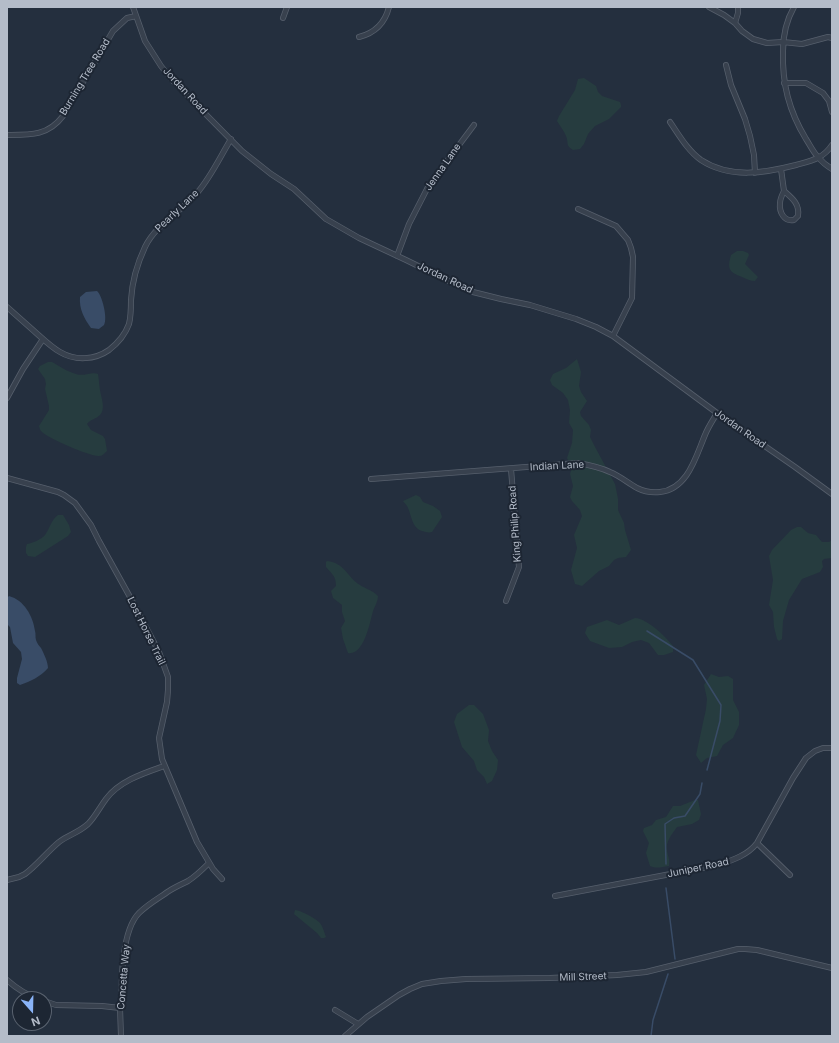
<!DOCTYPE html>
<html>
<head>
<meta charset="utf-8">
<style>
	body { margin:0 }
	#map { position:relative; width:839px; height:1043px; overflow:hidden; background:#242f3e; font-family:Inter,sans-serif }
	canvas { display:block }
	.frame { position:absolute; inset:0; border:8px solid #b4bcc9; pointer-events:none }
	.north { position:absolute; left:12px; top:991px; width:40px; height:40px; box-sizing:border-box; background:#1d2633; border:1px solid #59626f; border-radius:50%; rotate:160deg; font-size:11px; font-weight:700; line-height:16px; text-align:center; color:#b4bcc9 }
	.north::after { content:''; display:block; margin:auto; width:14px; height:18px; background:#8ab4f8; clip-path:polygon(50% 0,100% 100%,50% 72%,0 100%) }
</style>
</head>
<body>
<div id="map">
<canvas width="839" height="1043"></canvas>
<div class="frame"></div>
<div class="north">N</div>
</div>
<script>
const ctx = document.querySelector('canvas').getContext('2d');
ctx.lineJoin = 'round';
function fillPath(path, color) { ctx.fillStyle = color; ctx.fill(path, 'evenodd'); }
function trace(path, color, width, dash) { ctx.strokeStyle = color; ctx.lineWidth = width; ctx.lineCap = dash ? 'butt' : 'round'; ctx.setLineDash(dash || []); ctx.stroke(path); }
function label(font, color, halo, rows, align = 'center') {
  ctx.font = font + ' Inter,sans-serif'; ctx.lineWidth = 4; ctx.setLineDash([]); ctx.textBaseline = 'middle'; ctx.strokeStyle = halo; ctx.fillStyle = color; for (const [text, x, y, turn = 0] of rows) {
    ctx.save(); ctx.translate(x, y); ctx.rotate((+turn || 0) * Math.PI / 180); ctx.textAlign = isNaN(turn) ? turn : align; if (halo) ctx.strokeText(text, 0, 0); ctx.fillText(text, 0, 0); ctx.restore();
  }
}
fillPath(new Path2D(`
	M584,78L596,86L598,92L602,96L620,102L621,105V107L609,119L595,126L588,134L584,144L580,149L573,150C565,145 569,143 566,136C564,131 560,126 557,121L559,116L575,90L578,79Z
	M737,251H743L748,253L749,255L745,264L758,277L755,281C750,281 747,279 742,277C729,272 727,269 731,255Z
	M577,359L581,372L579,386L581,392L587,401L580,412L581,416L589,425L591,430L590,437L594,445L615,484L618,499V510L624,523L625,530L631,550L626,557L618,558L614,560L609,566L599,571L582,586L575,584L571,570L577,548L574,535L582,516L580,510L572,501L570,497L573,486L570,474L572,467L567,458L572,443L573,430L569,423L570,410L568,400L563,393L552,385L550,380L553,374L566,368Z
	M48,362H52C59,366 68,372 76,374C84,377 92,371 98,374C99,379 99,385 100,390C101,397 106,409 100,415C96,419 91,419 87,424L91,430L103,436L105,439L107,451C104,454 102,456 99,456C91,457 48,438 42,432C40,430 40,429 39,426L49,410V406L45,389L46,384L45,379L38,369L40,366Z
	M416,495L420,497L423,502L433,506L440,511L442,517L432,532C428,533 426,532 422,531C411,527 412,515 407,506C406,504 404,503 403,501Z
	M58,515H63L69,525L71,532L68,536L35,557L28,556L26,553V547L27,544C33,543 42,539 45,535C50,528 51,520 58,515Z
	M797,527H801L808,533L816,535L822,542H829L832,540V558L824,559L822,561L823,567L820,572L802,579L789,600L783,621L782,639L779,641L777,639L774,627L773,612L769,605L773,580L769,556L772,550L791,530Z
	M327,561C345,563 347,577 360,585C366,589 372,590 378,596C378,601 375,606 373,611C370,622 364,656 348,653L343,639L341,628L345,621L342,612V605L333,598L331,591L336,586C336,576 332,574 326,567V562Z
	M635,618C648,619 665,636 673,646V652L664,655H658L649,643L641,640L632,642L622,647L609,648L590,641L585,633L587,627L607,620L619,625Z
	M711,674L719,677L728,676L733,679V700L739,712V725L733,738L723,745L717,756L707,758L701,763L696,755L706,709L707,699L704,685Z
	M469,705H474L483,714L489,730L488,741L492,751L498,760L497,770L492,781L487,784L484,777L477,770L474,761L462,747L454,722L457,714Z
	M695,800H698L701,814L699,820L692,824L677,827C673,833 665,842 667,850C668,857 670,859 669,866C661,867 657,869 650,866L646,853L649,843L643,831L644,828L652,825L656,820L666,817L673,806H680Z
	M295,910C302,911 313,917 319,922C323,926 324,932 326,937L324,938H321L317,933L294,914Z`), '#263c3f');
fillPath(new Path2D(`
	M97,291C102,295 108,318 104,325C104,325 100,328 99,329L91,328C84,318 79,309 80,297L86,292Z
	M9,596C24,600 33,616 35,631C36,634 35,637 36,640C37,643 39,646 41,648C44,654 48,662 48,668C40,677 31,681 20,685L17,683V678L22,659L21,652L13,643L10,627L7,624V598Z`), '#394c67');
trace(new Path2D(`
	M647,631L693,660L721,705L720,721L707,770
	M666,864L665,824L674,818L685,816L700,794L702,783
	M666,888L675,959
	M651,1036L653,1020L668,974`), '#394c67', 1.5);
const street = new Path2D(`
	M133,7L145,41L161,66L173,81L242,151L271,174L294,189L326,219L359,238L406,260L455,284L473,292L501,299L530,305L576,319L596,327L613,336L717,413L795,467L832,494
	M709,7L724,15L735,23L742,31L753,39L767,43L783,42L802,44L828,37L832,38
	M794,7C786,21 783,35 783,51C782,84 789,111 806,139C810,145 813,152 818,157C822,162 827,166 832,169
	M283,18L287,7
	M735,23L738,13V7
	M359,37C375,33 385,23 389,7
	M726,65L731,85L745,119L750,136L754,155L755,173
	M784,83H806L823,93L829,101L832,112
	M670,122C679,135 688,151 701,160C730,179 765,173 796,165C810,161 823,159 832,145
	M7,135C30,135 48,136 63,116L113,31L127,18L136,16
	M781,169L784,191C792,198 800,204 798,216L794,220C784,222 779,212 780,203C780,199 782,195 784,191
	M578,209L616,226L628,240L631,248L633,257L632,298L613,336
	M397,256L409,224L429,185L474,125
	M7,307C16,315 25,323 34,331C42,338 51,347 60,352C75,361 95,360 109,350C118,343 125,335 129,324C131,316 131,308 131,300C132,282 137,264 145,247C156,224 181,212 197,193C211,177 220,157 231,139
	M7,398L23,369L43,339
	M7,478L58,492L64,495L75,503L91,525L99,541L130,597L159,652L168,677V690L167,702L159,738L162,759L197,842L213,869L222,879
	M371,479L578,463C589,465 600,467 610,472C620,476 628,483 637,488C645,492 651,493 660,492C688,489 696,456 705,435C708,427 713,420 717,413
	M506,601L519,567L511,469
	M757,843L790,875
	M7,880L19,877L25,874C37,865 47,852 59,842C68,835 78,833 88,824C95,817 100,807 106,799C119,781 144,773 164,766
	M555,896L718,865C733,860 748,855 757,843L793,778L806,758L815,751L823,748H832
	M7,980C16,988 27,995 38,999
	M44,1001L56,1005L102,1006L120,1008
	M335,1010L358,1024
	M121,1036L120,1008L122,1002C121,979 122,930 139,913C148,904 159,898 169,891C175,887 182,884 188,881C196,876 203,869 209,863
	M345,1036L367,1017L399,995L410,989L422,984L441,981L466,979L550,978L617,975L646,972L738,949H745L757,950L832,968`);
trace(street, '#565f6c', 6);
trace(street, '#38414e', 4.5);
label('10px', '#b4bcc9', '#1d2633', [
	["Burning Tree Road",85,77,-59],
	["Jordan Road",185,91,47],
	["Jenna Lane",443,167,-55],
	["Pearly Lane",177,211,-44],
	["Jordan Road",445,278,25],
	["Jordan Road",740,429,35],
	["Indian Lane",557,466,-3],
	["King Philip Road",515,524,-94],
	["Lost Horse Trail",146,631,64],
	["Juniper Road",698,868,-12],
	["Concetta Way",124,977,-85],
	["Mill Street",583,977,-2]
]);
</script>
</body>
</html>
